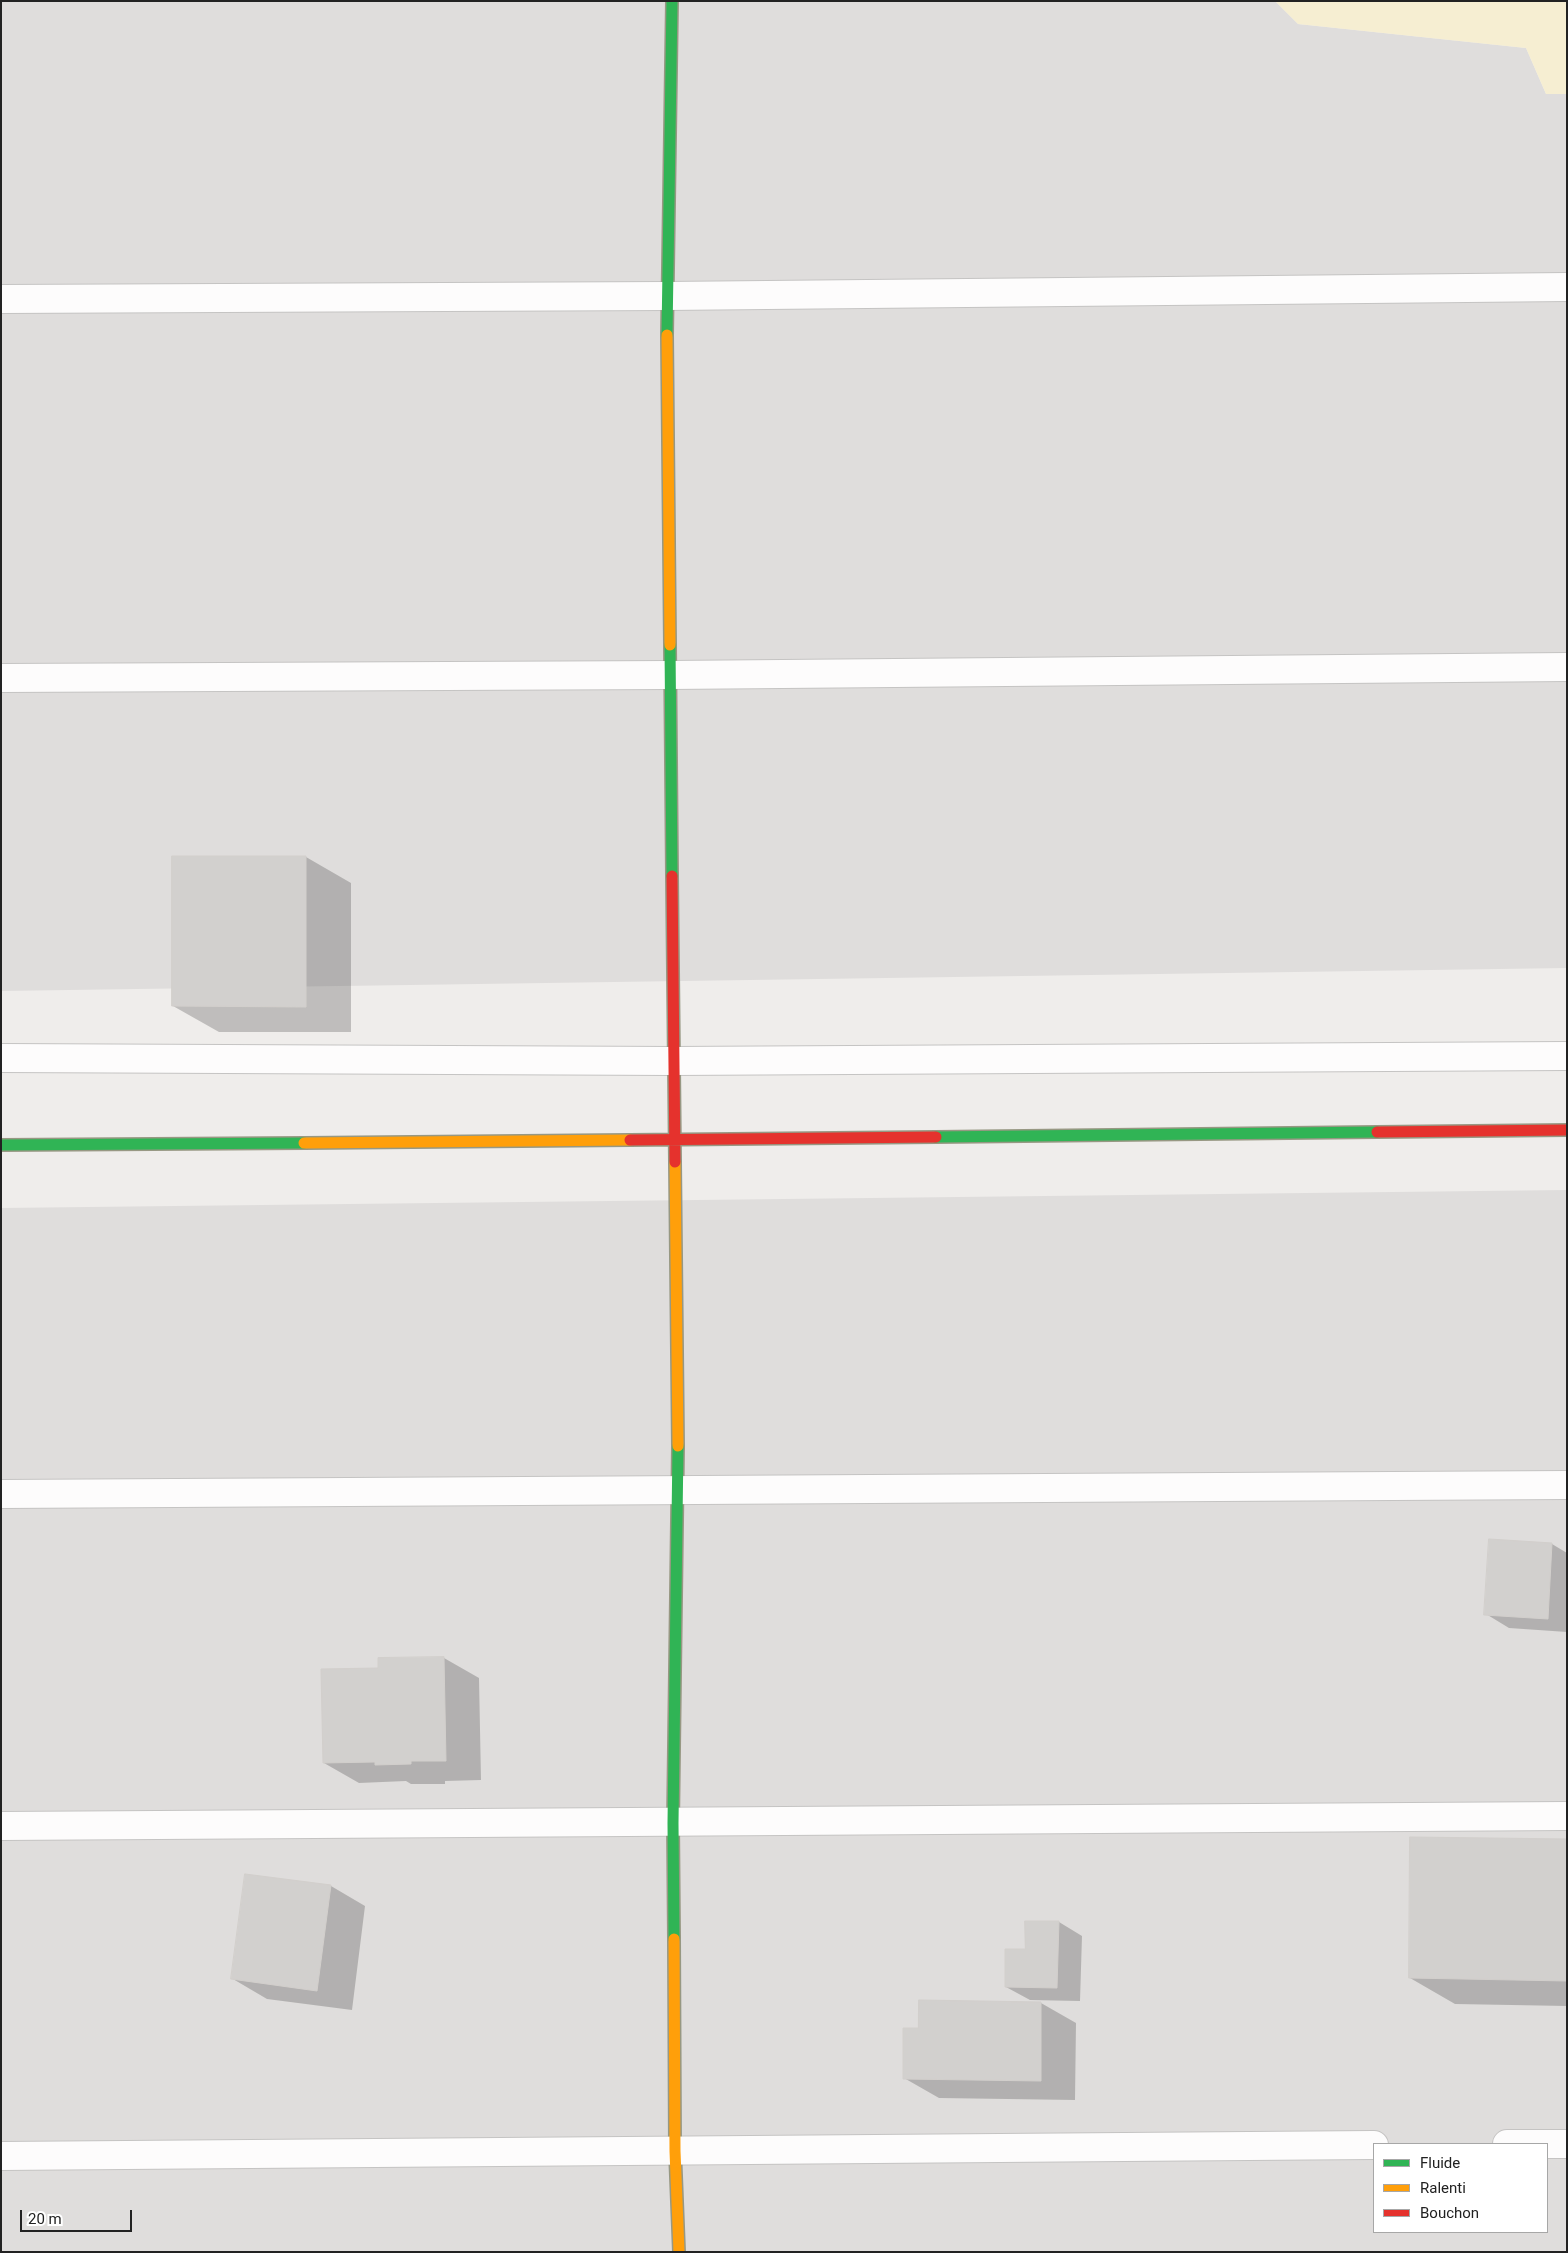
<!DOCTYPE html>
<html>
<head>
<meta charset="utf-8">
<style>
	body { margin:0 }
	#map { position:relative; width:1568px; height:2253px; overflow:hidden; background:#efedeb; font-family:Roboto,sans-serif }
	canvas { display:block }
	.frame { position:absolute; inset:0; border:2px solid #222; pointer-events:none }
	.legend { position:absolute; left:1373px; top:2143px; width:175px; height:90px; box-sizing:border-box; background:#fff; border:1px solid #a7a7a7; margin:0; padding:6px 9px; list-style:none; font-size:15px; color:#222 }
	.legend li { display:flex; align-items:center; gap:10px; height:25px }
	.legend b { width:25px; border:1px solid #a7a7a7 }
	.scale { position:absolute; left:20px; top:2210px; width:112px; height:22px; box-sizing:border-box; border:2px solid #222; border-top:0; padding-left:6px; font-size:15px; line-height:18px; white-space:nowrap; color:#222; -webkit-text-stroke:4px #fff; paint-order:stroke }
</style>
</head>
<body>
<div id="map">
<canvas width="1568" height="2253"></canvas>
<div class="frame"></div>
<ul class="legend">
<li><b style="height:6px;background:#30b455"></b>Fluide</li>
<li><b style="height:6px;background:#ff9f0a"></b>Ralenti</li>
<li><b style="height:6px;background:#e5322d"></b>Bouchon</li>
</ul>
<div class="scale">20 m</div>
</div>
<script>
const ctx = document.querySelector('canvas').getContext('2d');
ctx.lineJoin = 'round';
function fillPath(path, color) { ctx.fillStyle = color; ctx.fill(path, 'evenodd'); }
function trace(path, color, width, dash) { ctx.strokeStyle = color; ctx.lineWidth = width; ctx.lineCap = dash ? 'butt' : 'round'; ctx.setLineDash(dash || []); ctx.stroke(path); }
fillPath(new Path2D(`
	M1,1H1275L1298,24L1526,48L1546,94H1567V968L1,991Z
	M1567,1190V2252H1V1208ZM1374,2144H1547V2232H1374Z`), '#dfdddc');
fillPath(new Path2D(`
	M1275,1H1567V94H1546L1526,48L1298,24Z`), '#f6eed2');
fillPath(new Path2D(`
	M306,857L351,883V1032H219L173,1006Z
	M1490,1540L1552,1544L1567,1553V1632L1509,1628L1486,1614Z
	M444,1658L479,1678L481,1780L445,1781V1784H411L406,1781L359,1783L324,1763L379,1669Z
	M1567,1840V2006L1455,2004L1410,1978Z
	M331,1886L365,1906L352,2010L267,1999L233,1979Z
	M1059,1922L1082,1936L1080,2001L1030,2000L1006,1987L1026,1950Z
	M1041,2003L1076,2023L1075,2100L939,2098L904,2078Z`), '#0003');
const building = new Path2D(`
	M172,856H306V1007L172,1006Z
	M1489,1539L1552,1543L1548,1619L1484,1615Z
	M444,1657L446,1761H411V1764L375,1765V1762L323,1763L321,1669L378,1668V1658Z
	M1410,1837L1567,1839V1981L1409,1978Z
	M245,1874L331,1885L317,1991L231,1979Z
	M1025,1921H1059L1057,1988L1005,1987V1949H1025Z
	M919,2000L1041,2002V2081L903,2079V2028H918Z`);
fillPath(building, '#d2d0ce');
trace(building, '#d2cfcc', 1);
const street = new Path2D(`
	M1,299L667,296L1567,287
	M1,678L670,675L1567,667
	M1,1058L673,1061L1567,1056
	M1,1494L1567,1485
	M1,1826L1567,1816
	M1507,2144H1567
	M1,2156L1374,2145`);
const fast = new Path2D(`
	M667,335L672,1
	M670,645L672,876
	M936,1137L1377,1132
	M1,1145L304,1143
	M674,1939L673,1823L678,1446`);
const slow = new Path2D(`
	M667,335L670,645
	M304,1143L630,1140
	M675,1162L678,1446
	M674,1939L675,2151L679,2252`);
const jam = new Path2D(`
	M672,876L675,1162
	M1377,1132L1567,1130
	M630,1140L936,1137`);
trace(street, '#c5c4c3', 30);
trace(fast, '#979883', 14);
trace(slow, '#979883', 14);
trace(jam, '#979883', 14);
trace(street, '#fdfcfc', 28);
trace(fast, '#30b455', 11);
trace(slow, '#ff9f0a', 11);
trace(jam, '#e5322d', 11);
</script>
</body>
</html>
